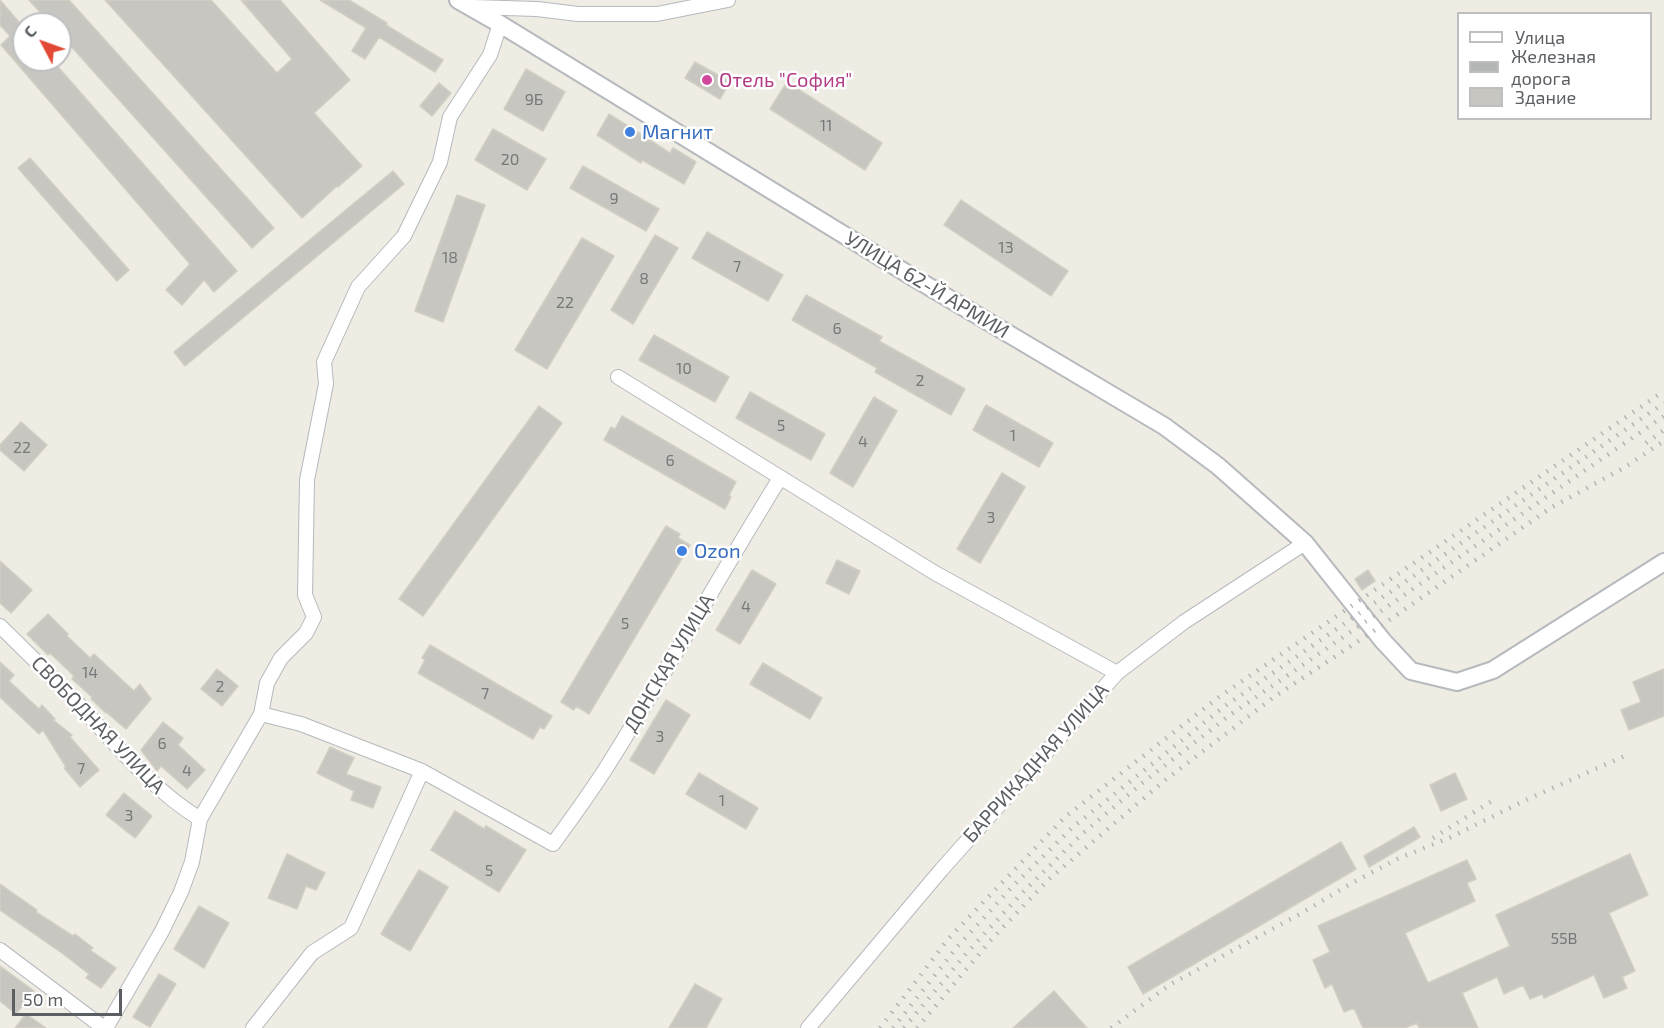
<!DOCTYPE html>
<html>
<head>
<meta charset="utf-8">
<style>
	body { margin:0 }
	#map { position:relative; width:1664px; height:1028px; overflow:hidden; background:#eeece3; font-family:"Exo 2",sans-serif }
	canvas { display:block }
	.legend { position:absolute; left:1457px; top:12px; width:195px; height:108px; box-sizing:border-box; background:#fff; border:2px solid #bdbfc1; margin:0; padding:8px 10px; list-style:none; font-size:18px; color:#5b5f63 }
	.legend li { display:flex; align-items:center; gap:12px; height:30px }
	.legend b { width:30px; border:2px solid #bdbfc1 }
	.north { position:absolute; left:12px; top:12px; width:60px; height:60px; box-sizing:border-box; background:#fff; border:2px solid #bdbfc1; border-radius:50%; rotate:311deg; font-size:16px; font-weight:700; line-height:24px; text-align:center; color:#5b5f63 }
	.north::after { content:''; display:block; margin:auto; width:21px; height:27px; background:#e24934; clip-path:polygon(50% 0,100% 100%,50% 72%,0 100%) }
	.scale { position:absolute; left:12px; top:989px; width:110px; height:27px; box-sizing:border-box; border:3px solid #5b5f63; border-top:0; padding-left:8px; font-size:18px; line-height:21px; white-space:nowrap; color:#5b5f63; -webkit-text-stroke:4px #fff; paint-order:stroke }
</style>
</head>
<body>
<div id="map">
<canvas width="1664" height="1028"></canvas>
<ul class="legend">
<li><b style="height:8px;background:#fff"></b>Улица</li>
<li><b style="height:8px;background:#b4b5b5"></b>Железная дорога</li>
<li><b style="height:16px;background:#c8c6c0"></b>Здание</li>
</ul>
<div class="north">С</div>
<div class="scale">50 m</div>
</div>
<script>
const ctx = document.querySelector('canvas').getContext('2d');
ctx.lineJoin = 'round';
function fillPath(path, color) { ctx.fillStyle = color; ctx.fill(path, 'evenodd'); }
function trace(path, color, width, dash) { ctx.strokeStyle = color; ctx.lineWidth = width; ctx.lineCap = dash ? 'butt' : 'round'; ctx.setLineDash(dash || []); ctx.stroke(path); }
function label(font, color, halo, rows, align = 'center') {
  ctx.font = font + ' "Exo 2",sans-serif'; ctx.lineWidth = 5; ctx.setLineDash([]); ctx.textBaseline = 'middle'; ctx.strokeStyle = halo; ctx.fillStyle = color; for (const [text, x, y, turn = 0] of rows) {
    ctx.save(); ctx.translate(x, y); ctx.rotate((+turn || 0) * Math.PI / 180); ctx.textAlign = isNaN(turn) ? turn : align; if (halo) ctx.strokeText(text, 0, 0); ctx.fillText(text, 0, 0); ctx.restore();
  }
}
const building = new Path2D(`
	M0,0L24,28V60H52L237,271L214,292L204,280L182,305L166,290L190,264L1,45L10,36L0,25Z
	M29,0H69L274,228L252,248L60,34V24H51Z
	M105,0H211L277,73L292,59L241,0H280L350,80L314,113L362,166L338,187L337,186L302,218Z
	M320,0H349L387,23L386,25L443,60L435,72L379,37L365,59L352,51L366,28Z
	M695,62L730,82L720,99L685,78Z
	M526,69L565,92L543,131L504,109Z
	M787,82L882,143L865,170L770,109Z
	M439,83L451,93L432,116L420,106Z
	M609,114L670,153L673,148L696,162L684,184L642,160L641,163L597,135Z
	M493,129L546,159L527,190L475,160Z
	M30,158L129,270L117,281L18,168Z
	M583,166L659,209L646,231L570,188Z
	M393,171L404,184L185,366L174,352Z
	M457,195L485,205L443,322L415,311Z
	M961,200L1068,271L1051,296L944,225Z
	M707,232L783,275L768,301L692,258Z
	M655,235L678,248L633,324L611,310Z
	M582,238L614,256L547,369L515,350Z
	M806,295L882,337L879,341L965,389L951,415L875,372L877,368L792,320Z
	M654,335L729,377L715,402L639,360Z
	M750,392L825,434L811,460L736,418Z
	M874,397L897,411L853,487L830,473Z
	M986,405L1053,443L1039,467L973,430Z
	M539,406L562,423L423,616L399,599Z
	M622,416L736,482L729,495L731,497L725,509L604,440L611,427L615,429Z
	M21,422L47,445L24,471L0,450V445Z
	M1002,473L1025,487L980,563L957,549Z
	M666,526L680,534L678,538L690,545L589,714L576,706L574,710L561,702Z
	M837,560L860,571L849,594L826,583Z
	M0,561L32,590L11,613L0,603Z
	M752,570L776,584L740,644L716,630Z
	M1368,570L1375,581L1362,590L1355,579Z
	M48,614L68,634L67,636L90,658L94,654L134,691L140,684L151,699L126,729L106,712V713L91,699L92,697L72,679L74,676L50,653L48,655L27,634Z
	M430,645L552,716L544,729L540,727L533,739L418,673L425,660L422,658Z
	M0,662L14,675L9,681L39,709L42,705L55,719L53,720L72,735L70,737L99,770L80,787L64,768L66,767L43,730L39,734L0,697Z
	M763,663L822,698L810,719L750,684Z
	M217,669L238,686L222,706L201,689Z
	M1664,669V716L1629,730L1621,710L1641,702L1633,682Z
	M666,700L690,715L654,774L630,760Z
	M163,722L183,738L178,745L205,770L187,789L161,766L157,771L141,750Z
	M330,747L354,758L346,774L381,787L373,808L351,800L354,791L317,773Z
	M699,773L758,808L746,829L686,794Z
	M1455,773L1467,799L1441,811L1430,785Z
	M124,793L152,816L135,838L106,815Z
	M455,811L484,829L486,826L526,850L499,892L431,850Z
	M1414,827L1420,837L1369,867L1364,856Z
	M1341,842L1356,869L1143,994L1128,967Z
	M287,854L325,873L316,890L306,886L297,909L268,898Z
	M1630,854L1648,895L1609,913L1635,971L1622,977L1627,988L1604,998L1594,975L1544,998L1542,994L1530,999L1523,985L1504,994L1497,977L1462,993L1478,1028H1419L1417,1023L1405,1028H1363L1354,1008L1344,1012L1332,984L1325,988L1313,960L1330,952L1318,926L1467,860L1476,879L1467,883L1475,901L1405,933L1428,983L1510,946L1496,915Z
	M419,870L448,887L410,951L381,934Z
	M0,884L37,910L36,912L73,936L75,934L93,948L90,950L116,968L101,988L86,978L89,974L62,953L0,910Z
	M199,906L229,923L204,968L174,949Z
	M0,966L34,991L16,1014L0,1001Z
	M159,974L176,984L150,1027L133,1017Z
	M695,984L722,999L706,1028H669Z
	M1054,991L1087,1028H1013Z
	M26,1014L46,1028H15Z`);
fillPath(building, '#c8c6c0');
trace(building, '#d2cec2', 1.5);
const minor = new Path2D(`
	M472,7L537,9L578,14H657L728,0
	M618,377L935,573L1117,673
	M0,626C27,653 55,679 81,707C118,747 153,790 200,819
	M261,714L301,724L422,771L553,844C572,818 591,792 608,765C667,671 721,573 780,478
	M0,950L104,1028
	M106,1028L162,931L181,892L192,862L200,819L261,714L267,683L281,658L306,633L314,617L305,595L307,480L326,384L324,362L358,287L404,236L440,162L450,117L490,55L500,24
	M253,1028L312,953L351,928L422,771
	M808,1028L942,869L1117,673L1184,622L1305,543`);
const tertiary = new Path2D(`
	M458,0L500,24L911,276L1164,426L1218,466L1305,543L1383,641L1411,671L1457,682L1493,670L1664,562`);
trace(minor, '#b6b9bd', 16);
trace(tertiary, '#b6b9bd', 20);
trace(minor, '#fff', 14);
trace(tertiary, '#fff', 16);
trace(new Path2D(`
	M1646,443L1664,430
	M1433,838L1492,801
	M880,1028L949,938L1065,817L1219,697L1664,391
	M893,1028L958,946L1012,887L1073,827L1225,706L1664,403
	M904,1028L965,955L1021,894L1081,835L1141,784L1230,715L1664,416
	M917,1028L991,940L1048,880L1164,781L1274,697L1375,630L1552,507L1622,469L1664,441
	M1111,1028L1171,984L1300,914L1352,883L1399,858L1449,838L1528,799L1629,754`), '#b4b5b5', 4.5, [1.5, 8]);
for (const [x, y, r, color] of [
	[707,80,6,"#d1479c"],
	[630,132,6,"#3f7fe0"],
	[682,551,6,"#3f7fe0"]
]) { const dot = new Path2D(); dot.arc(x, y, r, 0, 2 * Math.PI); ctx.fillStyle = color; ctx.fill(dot); trace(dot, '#fff', 2); }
label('16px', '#76797a', null, [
	["9Б",534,100],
	["11",826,126],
	["20",510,160],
	["9",614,199],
	["13",1006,248],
	["18",450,258],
	["7",737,267],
	["8",644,279],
	["22",565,303],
	["6",837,329],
	["10",684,369],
	["2",920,381],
	["5",781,426],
	["1",1013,436],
	["4",863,442],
	["22",22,448],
	["6",670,461],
	["3",991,518],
	["4",746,607],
	["5",625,624],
	["14",90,673],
	["2",220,687],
	["7",485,694],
	["3",660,737],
	["6",162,744],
	["7",81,769],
	["4",187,771],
	["1",722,801],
	["3",129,816],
	["5",489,871],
	["55В",1564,939]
]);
label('20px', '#b23c85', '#fff', [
	["Отель \"София\"",719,80]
], 'left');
label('20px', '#366cbe', '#fff', [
	["Магнит",642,132],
	["Ozon",694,551]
], 'left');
label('20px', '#5b5f63', '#fff', [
	["УЛИЦА 62-Й АРМИИ",927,285,31],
	["ДОНСКАЯ УЛИЦА",669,663,-59],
	["СВОБОДНАЯ УЛИЦА",98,725,46],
	["БАРРИКАДНАЯ УЛИЦА",1036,763,-48]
]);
</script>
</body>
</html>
